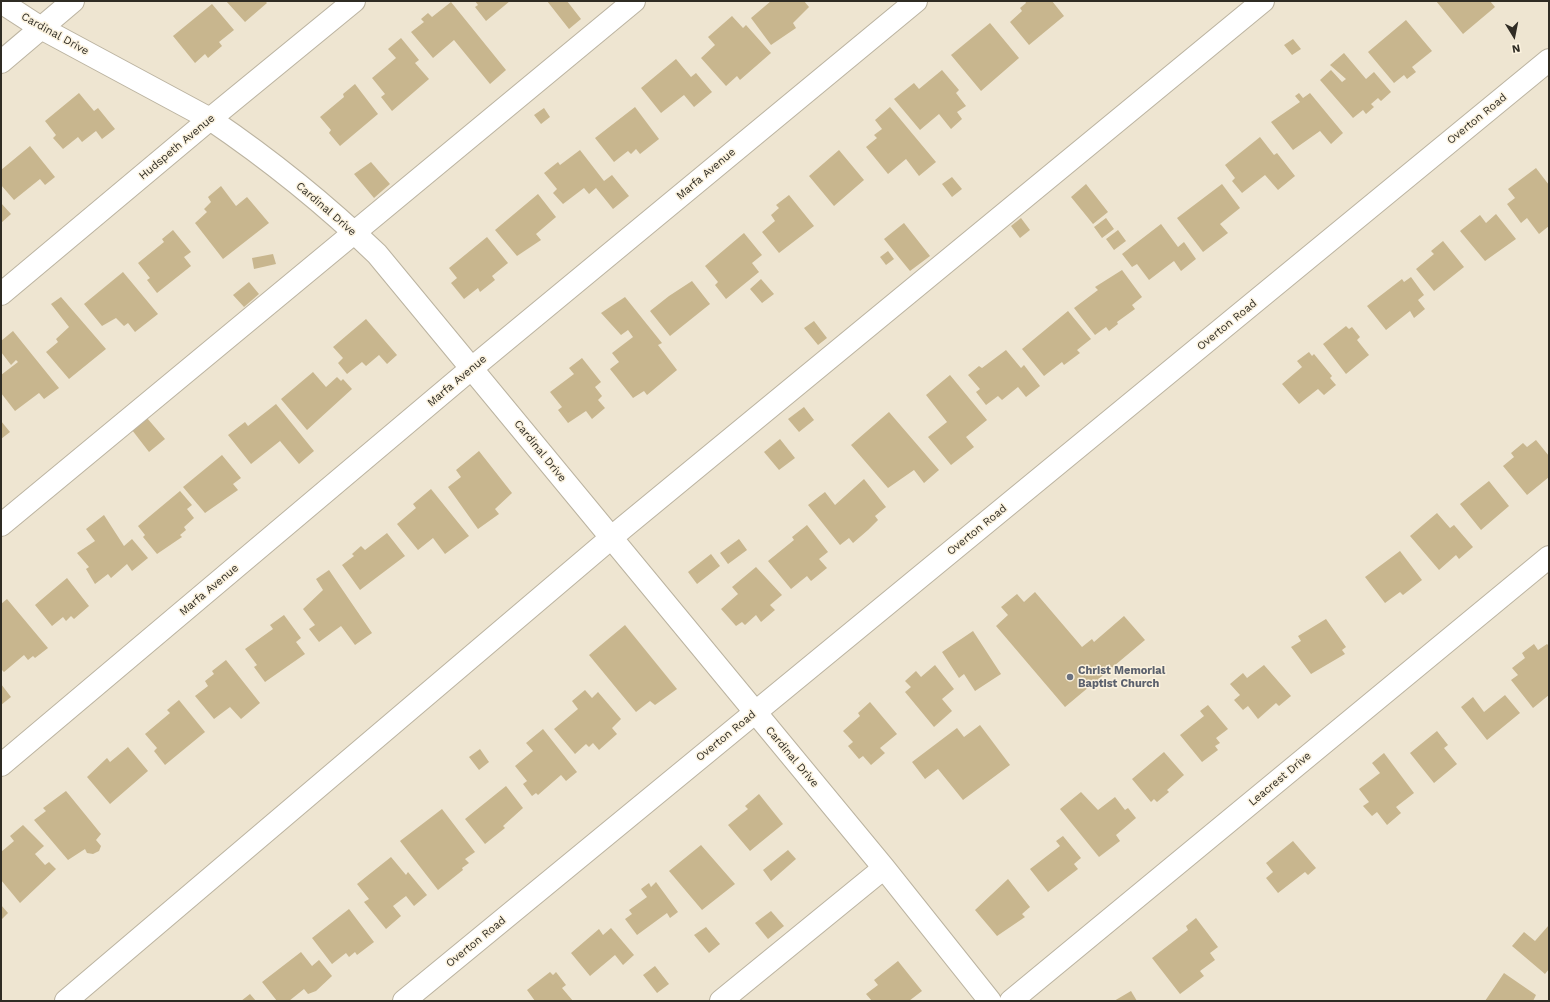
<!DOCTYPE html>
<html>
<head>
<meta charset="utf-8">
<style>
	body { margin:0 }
	#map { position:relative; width:1550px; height:1002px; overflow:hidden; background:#eee5d1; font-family:"Work Sans",sans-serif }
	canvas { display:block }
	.frame { position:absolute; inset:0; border:2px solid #2f2c24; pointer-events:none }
	.north { position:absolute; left:1494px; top:16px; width:40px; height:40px; -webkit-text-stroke:3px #fbf2de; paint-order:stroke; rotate:170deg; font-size:11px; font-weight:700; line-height:16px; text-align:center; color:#2f2c24 }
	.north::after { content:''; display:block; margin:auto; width:14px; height:18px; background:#2f2c24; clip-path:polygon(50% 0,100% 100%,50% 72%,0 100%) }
</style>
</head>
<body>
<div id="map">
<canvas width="1550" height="1002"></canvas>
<div class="frame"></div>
<div class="north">N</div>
</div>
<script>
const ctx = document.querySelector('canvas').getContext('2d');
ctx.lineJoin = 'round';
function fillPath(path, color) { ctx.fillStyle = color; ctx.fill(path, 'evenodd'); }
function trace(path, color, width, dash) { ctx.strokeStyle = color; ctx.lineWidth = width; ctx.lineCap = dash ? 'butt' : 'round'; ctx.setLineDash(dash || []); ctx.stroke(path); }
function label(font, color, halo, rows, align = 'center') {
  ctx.font = font + ' "Work Sans",sans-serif'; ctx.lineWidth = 3; ctx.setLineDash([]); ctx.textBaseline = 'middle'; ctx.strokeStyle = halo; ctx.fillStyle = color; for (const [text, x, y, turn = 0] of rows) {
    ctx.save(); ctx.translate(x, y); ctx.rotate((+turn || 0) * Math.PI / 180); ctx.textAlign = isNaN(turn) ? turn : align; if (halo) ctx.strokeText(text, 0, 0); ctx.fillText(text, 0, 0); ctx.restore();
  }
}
fillPath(new Path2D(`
	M226,1H265L267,3L245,22Z
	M475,1H510L486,21L475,7L478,5Z
	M547,1H567L581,19L569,29Z
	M771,1H804L809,7L793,23L796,28L771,45L751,18Z
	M1025,1H1052L1064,16L1029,45L1010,22L1022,11L1020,8L1026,3Z
	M1436,1H1490L1495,7L1463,34Z
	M451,2L506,70L490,84L454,40L433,58L411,32L424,22L421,19L428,13L432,17Z
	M212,4L234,30L219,42L222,46L208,58L205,54L195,63L173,36Z
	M732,16L743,28L746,25L771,53L740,80L737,76L726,86L701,58L715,45L708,37Z
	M1406,20L1432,51L1412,67L1416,72L1407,79L1404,75L1394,83L1368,52Z
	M990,23L1019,58L981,91L951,55Z
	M401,38L419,60L415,63L429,79L392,111L381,97L385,94L372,78L396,58L388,49Z
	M1293,39L1301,49L1292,55L1284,45Z
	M1344,53L1366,79L1374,72L1391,92L1381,101L1378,98L1371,104L1374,107L1366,114L1363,110L1353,118L1320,80L1331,70L1342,82L1346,79L1330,65Z
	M676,59L691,77L696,73L712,92L694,107L684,95L661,113L641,88Z
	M942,70L959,90L956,93L966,106L957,112L962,119L951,129L939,114L920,130L894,99L914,83L919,89Z
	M355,84L378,114L340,146L329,133L331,130L320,117L344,97L343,94Z
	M79,93L94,111L98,108L115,129L102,139L96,131L82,142L78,137L63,149L53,138L56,135L45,121Z
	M1299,93L1303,98L1310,93L1343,133L1331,144L1320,131L1293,150L1271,122L1300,102L1295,96Z
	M635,107L659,139L640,154L636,149L631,154L628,151L614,162L595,138Z
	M890,107L936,162L919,176L906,159L888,174L866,147L877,138L874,135L882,129L875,120Z
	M544,108L550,117L541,124L534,115Z
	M1260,137L1274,155L1277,153L1295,176L1278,190L1265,175L1242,193L1232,181L1235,178L1225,165Z
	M30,146L55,177L45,185L40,179L14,200L1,185V170Z
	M580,150L604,181L612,175L629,196L613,209L596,188L589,194L584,188L563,204L553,193L557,189L544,173L558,162L560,165Z
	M839,150L864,180L834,206L809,176Z
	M371,162L390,184L374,198L354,174Z
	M1536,168L1549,185V226L1539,234L1527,218L1521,223L1507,204L1515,198L1508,189Z
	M952,177L962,189L952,197L942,184Z
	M1086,184L1108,212L1093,224L1071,197Z
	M1222,184L1240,208L1220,224L1228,233L1203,252L1177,218Z
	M221,186L236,206L247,197L269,223L223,259L195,223L207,212L204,209L211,202L208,197Z
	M538,194L556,217L536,234L541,240L517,256L495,230Z
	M789,195L814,226L779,253L762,232L775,221L771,215L779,208L776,205Z
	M1,203L11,214L1,223Z
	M1496,214L1516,239L1485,261L1460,231L1480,215L1486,223Z
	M1021,218L1030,230L1020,238L1011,226Z
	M1106,218L1114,229L1102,238L1094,227Z
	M904,223L930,256L910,271L884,239Z
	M1161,224L1178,247L1184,242L1196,259L1181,271L1174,261L1149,280L1137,264L1132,267L1122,254Z
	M173,230L191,252L184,257L191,266L157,293L147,280L150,278L138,263L164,242L162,239Z
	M1118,230L1126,241L1114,250L1106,239Z
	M744,233L762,255L752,263L759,272L726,299L715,285L718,282L705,266Z
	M487,237L508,263L492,276L495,280L480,292L478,288L464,299L451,283L457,278L449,268Z
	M1443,241L1464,267L1434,291L1416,269L1434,254L1431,251Z
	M888,251L894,259L886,265L880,257Z
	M273,254L276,264L254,269L252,258Z
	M1122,270L1142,297L1132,305L1135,309L1117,322L1118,324L1109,331L1106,327L1095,335L1074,308L1098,290L1095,287Z
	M123,272L158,314L135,332L128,323L124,326L116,318L102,326L84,304Z
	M1411,277L1424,295L1418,300L1425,309L1414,318L1410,311L1386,330L1367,306L1402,279L1404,282Z
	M761,279L774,294L762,303L750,289Z
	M692,281L710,304L670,336L650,311L669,296Z
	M249,282L259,294L244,307L233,295Z
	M61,297L106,349L69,379L46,352L58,342L56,339L69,327L51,304Z
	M625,297L662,343L658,345L677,370L647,395L644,391L633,398L610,369L619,362L612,353L633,337L628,330L621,335L601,313Z
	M1068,311L1091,339L1077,350L1080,353L1064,365L1062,362L1044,376L1022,349Z
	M366,319L397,355L387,364L379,355L366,366L362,362L347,374L338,363L343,358L333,347Z
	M814,321L827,338L818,345L804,328Z
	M1346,326L1349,329L1352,327L1360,337L1357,340L1369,355L1346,374L1323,344Z
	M13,331L59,388L44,399L39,393L15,411L1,393V375L18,362L16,360L11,365L1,352V341Z
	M1006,350L1021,368L1024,365L1040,386L1026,397L1018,387L1002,400L998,396L986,405L976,392L980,389L968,375L979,366L982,368Z
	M1309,352L1312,356L1314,354L1332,376L1330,378L1336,385L1324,395L1318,389L1299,404L1282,384L1302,367L1297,361Z
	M582,358L601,382L595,387L602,396L598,400L605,408L592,419L586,411L568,423L558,410L562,407L550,392L574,374L569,368Z
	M313,372L326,387L337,377L341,381L343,379L352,389L307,430L281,399Z
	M950,375L987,420L966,437L974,447L951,465L928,437L947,422L926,395Z
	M276,404L314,451L299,464L280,441L251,464L228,435L245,422L248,426Z
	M804,407L814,420L799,432L788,419Z
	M889,412L939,470L924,483L914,470L888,488L851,445Z
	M147,418L165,439L149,452L132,430Z
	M1,421L10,432L1,439Z
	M780,439L795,458L779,470L764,452Z
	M1536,440L1549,456V472L1548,473L1549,477L1527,495L1503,466L1514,457L1511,453L1523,443L1527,447Z
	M479,451L512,493L495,509L499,514L478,529L448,487L461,477L456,470Z
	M222,455L241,478L233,484L238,490L205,513L183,487Z
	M864,479L886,507L875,516L878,520L868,530L853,543L849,538L840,545L808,505L825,492L835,505Z
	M1489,481L1509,506L1481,530L1460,504Z
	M431,489L469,536L445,554L433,538L418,550L397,524L416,508L413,504Z
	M180,491L192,505L187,509L194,518L184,527L186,530L180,535L182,537L157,554L143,537L145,535L138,526Z
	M1437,513L1450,528L1454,525L1473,547L1459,559L1456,555L1439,570L1410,536Z
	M104,515L124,546L132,539L148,558L132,571L127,564L111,578L108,574L95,584L86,569L89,567L77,553L95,541L86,529Z
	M807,525L828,552L819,559L827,568L811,581L807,576L791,589L768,561L794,540L792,537Z
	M387,533L405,556L360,590L342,565L354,556L352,554L361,546L365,550Z
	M739,539L747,550L728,564L720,553Z
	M1400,551L1422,580L1403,595L1400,592L1385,603L1365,577Z
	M711,554L720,566L697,584L688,572Z
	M756,567L782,595L770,605L775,610L761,622L756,615L745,625L742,622L736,626L721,609L738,594L732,587Z
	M329,570L372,633L355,645L341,626L319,642L309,629L315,625L303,609L323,590L316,579Z
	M67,578L89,606L74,619L71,616L66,621L63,617L52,626L35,605Z
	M1035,592L1082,647L1092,639L1094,642L1124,616L1145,640L1065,707L996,626L1008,615L1001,607L1017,594L1024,602Z
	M7,599L48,648L35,658L33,656L28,660L24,655L4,672L1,669V604Z
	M284,615L301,638L296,642L305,654L265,682L254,667L257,665L245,649L273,629L270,625Z
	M1326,619L1346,647L1342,650L1345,654L1311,674L1291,647L1301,641L1298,636Z
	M625,625L677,689L655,705L650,701L636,712L589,655Z
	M973,631L1001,674L975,691L964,674L959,678L942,652Z
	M1534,644L1538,650L1547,644L1549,646V695L1533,708L1511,680L1518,675L1512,668L1525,658L1522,653Z
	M226,660L260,703L241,719L230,707L214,719L195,696L208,686L205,681L214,674L212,671Z
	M935,665L954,689L942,699L952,711L934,727L905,692L911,687L905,681L916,671L921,677Z
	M1264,665L1291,696L1279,706L1276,703L1258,719L1248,706L1243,710L1234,700L1240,695L1230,684L1243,673L1247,678Z
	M1,684L11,697L1,705Z
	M585,690L592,698L598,692L621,719L612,728L617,734L599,750L593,743L589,747L586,744L575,754L554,729L578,709L572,701Z
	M1505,695L1520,713L1487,740L1461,707L1473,697L1484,712Z
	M179,700L205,732L165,765L154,751L157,748L145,734L170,713L167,710Z
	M870,702L897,734L880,748L885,753L871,765L863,756L859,759L848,746L853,742L843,731L860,716L858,713Z
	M1208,705L1228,729L1216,738L1220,743L1215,746L1218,750L1202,762L1180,735L1204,716L1200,711Z
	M980,725L1010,765L963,800L938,769L925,779L912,762L957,728L964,737Z
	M543,729L577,772L566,781L561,775L538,795L536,793L532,796L523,784L527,781L515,766L533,751L526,743Z
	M1437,731L1448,745L1444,748L1457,764L1434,783L1410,753Z
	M128,747L148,771L110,804L87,777L107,758L110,762Z
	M480,749L489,762L479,770L469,757Z
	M1164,752L1184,775L1167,790L1169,792L1157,802L1154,799L1151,802L1132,779Z
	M1384,753L1414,793L1396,807L1401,813L1387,825L1377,812L1372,816L1363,806L1369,802L1359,789L1380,773L1372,763Z
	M506,786L523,808L503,826L505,828L485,844L465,819Z
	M66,791L101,834L96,840L101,846L99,851L93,854L87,853L85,849L68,860L34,820L46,811L43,808Z
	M1081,792L1098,810L1115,797L1125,810L1128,808L1136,818L1116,835L1120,841L1099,857L1060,809Z
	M759,794L783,824L750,851L728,825L748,809L745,806Z
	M442,809L475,852L465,859L469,863L462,868L463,870L438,890L400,841Z
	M23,825L44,846L35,854L45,865L49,862L56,869L20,903L1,880V852L14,841L10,836Z
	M1063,836L1081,858L1074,864L1078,869L1048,892L1030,869L1060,846L1056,841Z
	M1293,841L1316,868L1308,875L1305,872L1278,893L1266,878L1273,872L1266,863Z
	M701,845L735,884L702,910L669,871Z
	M788,850L796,859L771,881L763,870Z
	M391,857L406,875L408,872L427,895L414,906L406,896L393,906L401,916L386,929L364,902L369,899L357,884Z
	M1008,879L1030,907L1022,914L1025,917L997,936L975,910Z
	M656,882L678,912L670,918L667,913L637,935L625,919L632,914L629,910L647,897L641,889L649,883L651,887Z
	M1,905L8,913L1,920Z
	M349,909L374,942L357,955L355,952L349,957L346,953L332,964L312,938Z
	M771,911L784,926L768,939L755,923Z
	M1196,918L1218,947L1210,953L1215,960L1200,971L1204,976L1180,994L1152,958L1188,930L1186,926Z
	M1549,925V969L1545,974L1512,946L1524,932L1535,941Z
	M706,927L720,944L709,953L694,935Z
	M611,928L634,955L623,965L615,955L590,976L571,953L599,929L603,935Z
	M301,952L312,966L319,960L332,976L316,991L308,994L304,989L289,1001H277L262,982Z
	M898,961L922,991L909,1001H872L866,994L878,985L874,980Z
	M655,966L669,984L657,993L643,975Z
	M550,972L553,975L556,972L566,985L562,988L573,1001H535L527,990Z
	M1504,973L1536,995L1533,1001H1485Z
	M1131,991L1137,1001H1114Z
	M250,994L256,1001H241Z`), '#c8b68e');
const minor = new Path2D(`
	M1,2L41,28L210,119C269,159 325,204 377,254L884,868L990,1001
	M1,62L73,1
	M1,294L210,119L354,1
	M1,525L634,1
	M1,765L472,368L916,1
	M66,1001L624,527L1263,1
	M404,1001L1549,60
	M721,1001L884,868
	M1011,1001L1549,557`);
trace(minor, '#bbb3a0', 24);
trace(minor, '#fff', 22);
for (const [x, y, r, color] of [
	[1070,677,4,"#6b7280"]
]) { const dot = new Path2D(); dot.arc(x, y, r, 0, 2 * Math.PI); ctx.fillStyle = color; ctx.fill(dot); trace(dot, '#fbf2de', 1.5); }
label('11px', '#2f2c24', '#fbf2de', [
	["Cardinal Drive",55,34,29],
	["Overton Road",1477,119,-39],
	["Hudspeth Avenue",177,147,-40],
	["Marfa Avenue",706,174,-40],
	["Cardinal Drive",326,209,41],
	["Overton Road",1227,325,-39],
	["Marfa Avenue",457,381,-40],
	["Cardinal Drive",540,451,51],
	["Overton Road",977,530,-39],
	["Marfa Avenue",209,590,-40],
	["Overton Road",726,736,-39],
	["Cardinal Drive",792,757,50],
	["Leacrest Drive",1280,779,-40],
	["Overton Road",476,942,-39]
]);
label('bold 11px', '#5b616d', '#fbf2de', [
	["Christ Memorial",1078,671],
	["Baptist Church",1078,684]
], 'left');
</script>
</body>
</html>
